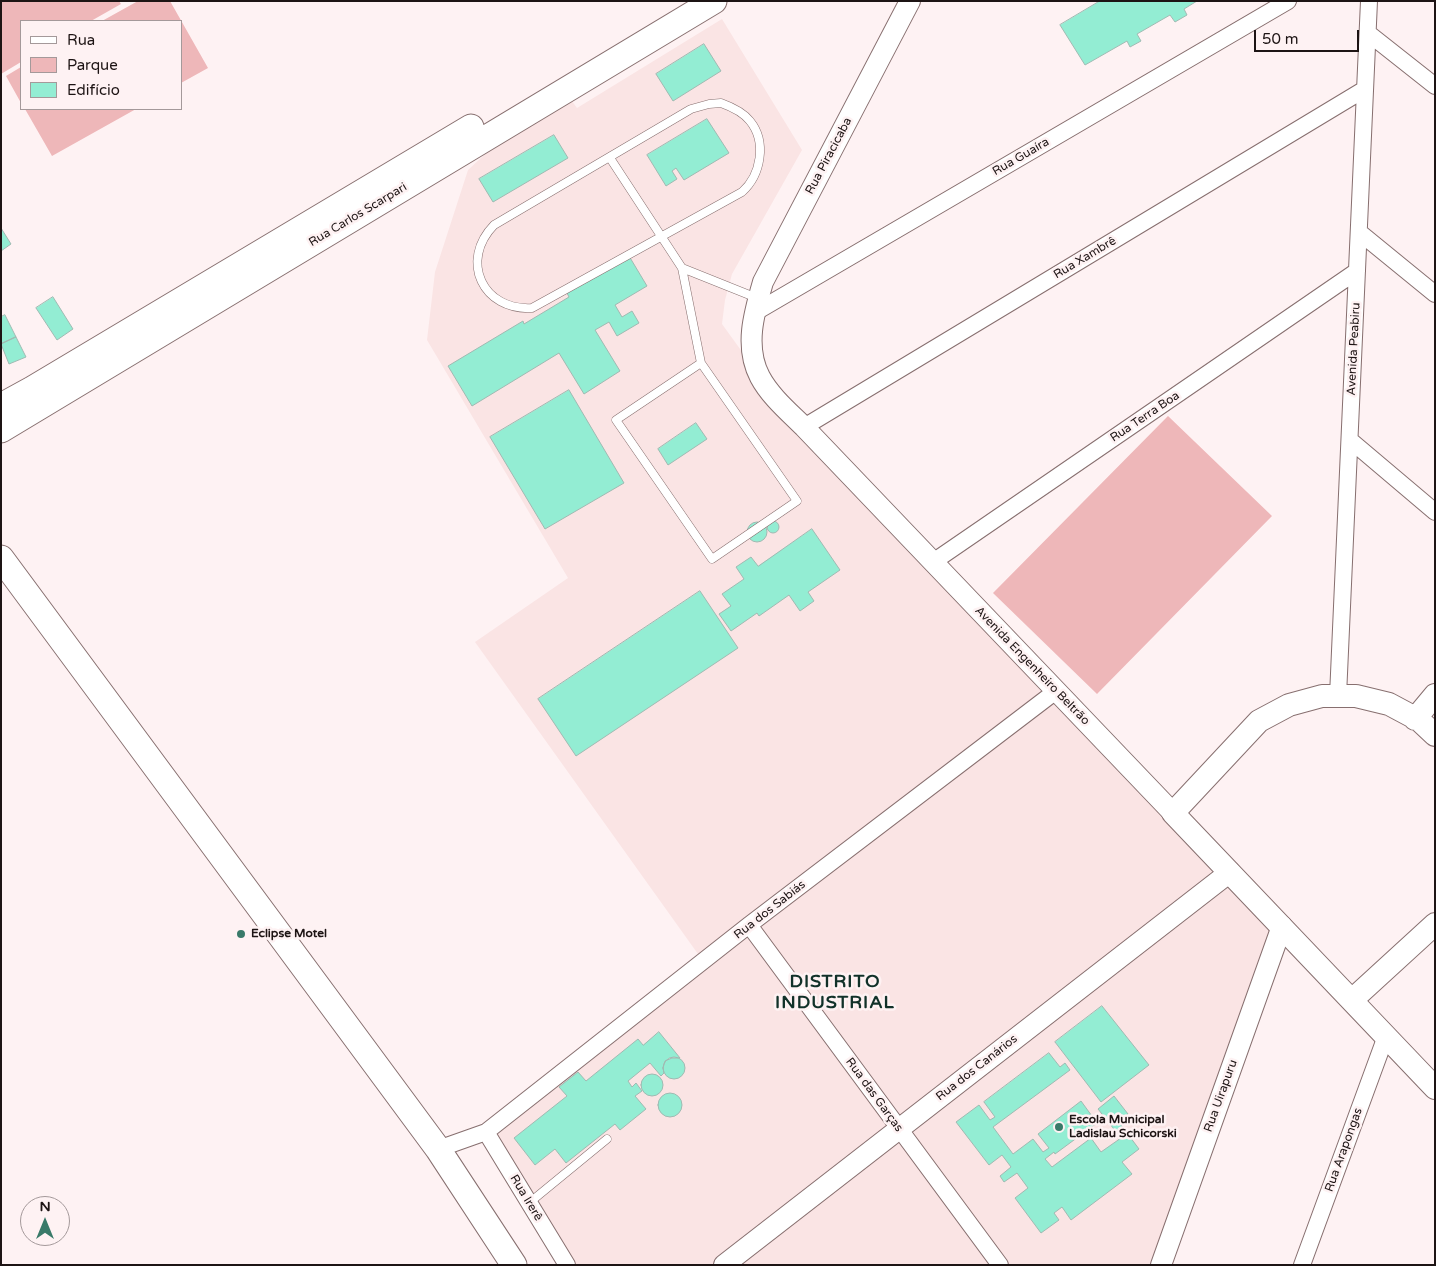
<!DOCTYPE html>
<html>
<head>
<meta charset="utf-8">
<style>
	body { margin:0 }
	#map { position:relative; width:1436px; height:1266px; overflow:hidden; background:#fef2f3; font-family:"Varela Round",sans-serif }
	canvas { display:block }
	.frame { position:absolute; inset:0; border:2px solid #1d1414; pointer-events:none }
	.legend { position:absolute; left:20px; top:20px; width:162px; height:90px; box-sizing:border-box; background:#fef2f3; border:1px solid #a4999a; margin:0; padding:6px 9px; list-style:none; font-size:15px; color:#1d1414 }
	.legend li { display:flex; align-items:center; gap:10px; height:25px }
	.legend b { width:25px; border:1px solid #a4999a }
	.north { position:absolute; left:20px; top:1196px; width:50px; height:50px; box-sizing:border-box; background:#fef2f3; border:1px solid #a4999a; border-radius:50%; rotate:0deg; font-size:14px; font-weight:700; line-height:20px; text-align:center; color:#1d1414 }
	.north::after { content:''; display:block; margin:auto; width:18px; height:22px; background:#397a69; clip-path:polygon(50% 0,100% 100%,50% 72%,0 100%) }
	.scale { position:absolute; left:1254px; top:30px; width:105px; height:22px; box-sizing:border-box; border:2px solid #1d1414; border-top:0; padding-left:6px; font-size:15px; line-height:18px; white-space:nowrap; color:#1d1414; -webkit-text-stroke:4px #fef2f3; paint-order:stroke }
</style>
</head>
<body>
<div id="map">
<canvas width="1436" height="1266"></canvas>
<div class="frame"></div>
<ul class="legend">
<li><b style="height:6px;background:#fff"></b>Rua</li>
<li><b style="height:14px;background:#eeb7b9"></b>Parque</li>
<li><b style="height:14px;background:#93edd3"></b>Edifício</li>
</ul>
<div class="north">N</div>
<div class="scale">50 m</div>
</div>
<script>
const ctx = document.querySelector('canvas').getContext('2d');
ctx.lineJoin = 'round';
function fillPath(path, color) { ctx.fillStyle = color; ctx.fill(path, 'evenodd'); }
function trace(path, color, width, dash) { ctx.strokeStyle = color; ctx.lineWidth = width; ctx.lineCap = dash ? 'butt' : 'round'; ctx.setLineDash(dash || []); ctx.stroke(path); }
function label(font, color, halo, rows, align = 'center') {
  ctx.font = font + ' "Varela Round",sans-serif'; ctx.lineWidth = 5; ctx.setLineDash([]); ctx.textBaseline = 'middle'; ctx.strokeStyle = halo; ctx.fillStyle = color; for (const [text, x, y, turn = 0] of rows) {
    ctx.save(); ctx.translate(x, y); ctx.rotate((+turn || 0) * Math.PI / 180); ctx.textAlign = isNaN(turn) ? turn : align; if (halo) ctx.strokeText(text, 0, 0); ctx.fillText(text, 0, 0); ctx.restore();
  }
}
fillPath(new Path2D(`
	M722,19L802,150L732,274L725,300L722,324L769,389L1282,926L1161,1265H567L486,1132L703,961L475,642L568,578L427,340L435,272L468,170L560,85L577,108Z`), '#fae4e4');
fillPath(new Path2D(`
	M1,1H119L121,4L91,21H21V62L1,74Z
	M138,1H170L208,68L181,83V21H102Z
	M21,67V103L6,76Z
	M25,109H136L52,156Z
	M1168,416L1272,516L1097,694L993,593Z`), '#eeb7b9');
const building = new Path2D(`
	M1100,1H1197L1184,9L1187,15L1175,22L1170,15L1137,34L1141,41L1130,47L1127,41L1085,65L1060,25Z
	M704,44L721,71L673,101L656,74Z
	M707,119L729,153L684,180L676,168L672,171L677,179L666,186L647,155Z
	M554,135L568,158L493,202L479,179Z
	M1,228L11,244L1,251Z
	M629,256L647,286L615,305L622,317L632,311L639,323L617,336L609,322L595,330L620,371L584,394L559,353L472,406L448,366L523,321L524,324L569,297L567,293Z
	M53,297L73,329L57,340L36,308Z
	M5,315L16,337L1,344V317Z
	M16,337L26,357L9,364L1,344Z
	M569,390L624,483L545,529L490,437Z
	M696,423L707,439L668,465L658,449Z
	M767 527a6 6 0 1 1 12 0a6 6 0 1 1-12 0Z
	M747 532a10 10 0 1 1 20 0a10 10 0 1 1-20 0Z
	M812,529L840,570L808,592L814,601L800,611L789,595L759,616L757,613L731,631L719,614L731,606L722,594L744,579L736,567L751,557L758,566Z
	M700,591L738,648L576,756L538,699Z
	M1102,1006L1149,1065L1101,1102L1055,1042Z
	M659,1032L680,1058H672L665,1061L663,1068L664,1073L661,1076L650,1063L628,1081L632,1087L636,1083L642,1091L635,1096L646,1109L620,1130L615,1124L566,1163L555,1149L535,1165L514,1138L567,1096L559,1087L578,1072L586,1081L638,1039L643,1045Z
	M1049,1053L1060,1067L1065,1063L1070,1070L993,1127L1013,1154L1033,1139L1043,1152L1049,1148L1038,1134L1081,1101L1097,1123L1055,1154L1054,1152L1045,1159L1052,1167L1091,1138L1101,1152L1121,1138L1098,1109L1114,1096L1128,1114L1118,1121L1139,1149L1122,1162L1132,1174L1071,1220L1062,1207L1054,1213L1059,1220L1041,1233L1015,1198L1028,1188L1017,1173L1004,1182L1000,1176L1011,1167L1002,1155L989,1165L956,1122L979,1105L990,1120L995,1117L984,1102Z
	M663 1068a11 11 0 1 1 22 0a11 11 0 1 1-22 0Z
	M641 1085a11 11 0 1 1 22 0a11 11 0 1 1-22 0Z
	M658 1105a12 12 0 1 1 24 0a12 12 0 1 1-24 0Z`);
fillPath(building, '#93edd3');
trace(building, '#a0bab2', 1);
const service = new Path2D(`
	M721,103C732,107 743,112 750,121C767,142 761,175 742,192L532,308C483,311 459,261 494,225L691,109L709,104Z
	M610,158L682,268L701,363L797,501L712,559L616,420L701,363
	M682,268L757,298
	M529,1203L607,1139`);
const minor = new Path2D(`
	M1368,33L1435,86
	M1359,232L1435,294
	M754,313L1288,1
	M804,427L1365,89
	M1350,440L1435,512
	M933,562L1357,271
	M1338,696L1369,1
	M749,925L1000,1265
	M486,1132L567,1265
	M438,1149L486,1132L749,925L1056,691
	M1302,1265L1386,1036`);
const tertiary = new Path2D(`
	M910,1L763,282C754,313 744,347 760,377C770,396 789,412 804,427L1173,813
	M724,1265L1230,872
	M1161,1265L1282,926`);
const secondary = new Path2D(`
	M1415,719L1435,695
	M1435,735L1419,720L1389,704L1356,696H1322L1289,705L1259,721L1173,813L1435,1088
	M1352,1000L1435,924`);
const primary = new Path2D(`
	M1,406L32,389L471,127
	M1,430L714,1
	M1,558L438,1149L514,1265`);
trace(service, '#876f6f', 9);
trace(minor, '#876f6f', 18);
trace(tertiary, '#876f6f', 22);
trace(secondary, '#876f6f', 24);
trace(primary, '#876f6f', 27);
trace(service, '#fff', 8);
trace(minor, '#fff', 16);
trace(tertiary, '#fff', 20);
trace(secondary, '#fff', 22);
trace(primary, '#fff', 25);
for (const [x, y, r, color] of [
	[241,934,5,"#397a69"],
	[1059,1127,5,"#397a69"]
]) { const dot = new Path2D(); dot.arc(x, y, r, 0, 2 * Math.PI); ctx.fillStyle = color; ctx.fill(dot); trace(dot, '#fef2f3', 2); }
label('12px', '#1d1414', '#fef2f3', [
	["Rua Piracicaba",829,156,-62],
	["Rua Guaíra",1021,157,-30],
	["Rua Carlos Scarpari",358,215,-31],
	["Rua Xambrê",1085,258,-31],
	["Avenida Peabiru",1354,349,-87],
	["Rua Terra Boa",1145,417,-34],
	["Avenida Engenheiro Beltrão",1032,666,46],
	["Rua dos Sabiás",770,910,-38],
	["Rua dos Canários",977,1068,-38],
	["Rua das Garças",874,1095,54],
	["Rua Uirapuru",1221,1096,-70],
	["Rua Arapongas",1344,1150,-70],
	["Rua Irerê",526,1198,59]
]);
label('bold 12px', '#1d1414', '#fef2f3', [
	["Eclipse Motel",251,934],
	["Escola Municipal",1069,1120],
	["Ladislau Schicorski",1069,1134]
], 'left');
ctx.letterSpacing = '1px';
label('bold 18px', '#113129', '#fef2f3', [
	["DISTRITO",835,982],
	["INDUSTRIAL",835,1003]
]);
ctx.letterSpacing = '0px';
</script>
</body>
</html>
